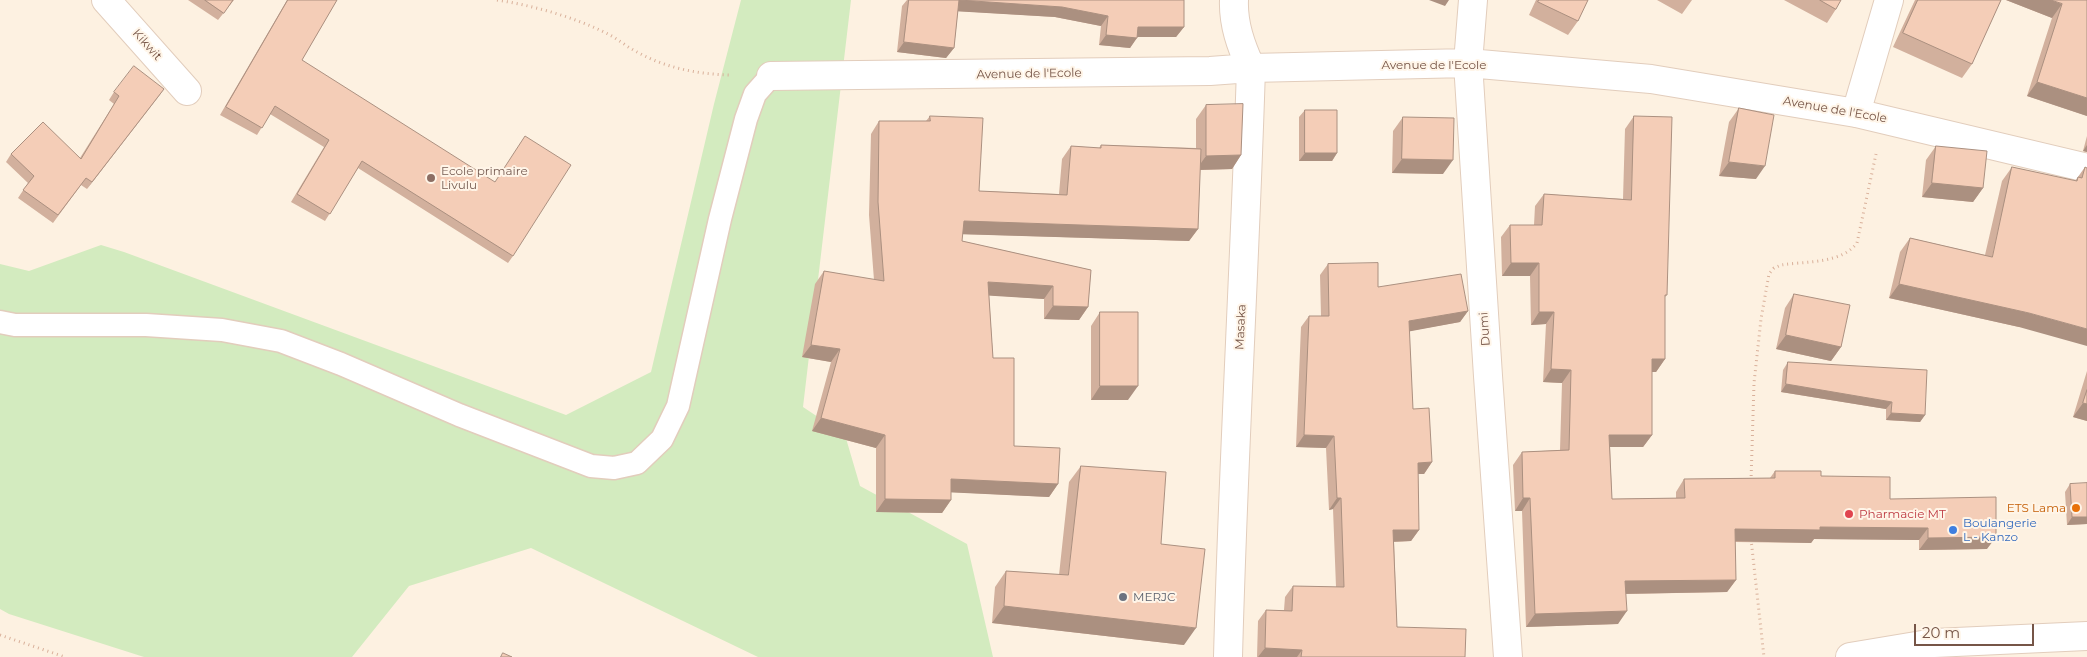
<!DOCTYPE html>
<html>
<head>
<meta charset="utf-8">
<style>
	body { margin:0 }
	#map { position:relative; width:2087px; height:657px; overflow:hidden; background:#fdf1e1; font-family:Montserrat,sans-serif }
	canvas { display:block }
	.scale { position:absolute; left:1914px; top:624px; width:120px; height:22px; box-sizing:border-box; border:2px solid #765547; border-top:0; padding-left:6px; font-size:15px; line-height:18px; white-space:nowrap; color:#765547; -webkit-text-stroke:4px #fff5e8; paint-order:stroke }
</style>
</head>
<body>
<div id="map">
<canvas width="2087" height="657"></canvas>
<div class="scale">20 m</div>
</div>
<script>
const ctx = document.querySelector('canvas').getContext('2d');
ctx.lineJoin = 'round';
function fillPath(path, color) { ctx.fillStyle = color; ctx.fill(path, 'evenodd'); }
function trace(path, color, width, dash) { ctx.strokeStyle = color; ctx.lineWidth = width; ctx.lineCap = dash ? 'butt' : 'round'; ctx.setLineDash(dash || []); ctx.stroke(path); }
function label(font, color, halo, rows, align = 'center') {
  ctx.font = font + ' Montserrat,sans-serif'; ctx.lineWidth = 4; ctx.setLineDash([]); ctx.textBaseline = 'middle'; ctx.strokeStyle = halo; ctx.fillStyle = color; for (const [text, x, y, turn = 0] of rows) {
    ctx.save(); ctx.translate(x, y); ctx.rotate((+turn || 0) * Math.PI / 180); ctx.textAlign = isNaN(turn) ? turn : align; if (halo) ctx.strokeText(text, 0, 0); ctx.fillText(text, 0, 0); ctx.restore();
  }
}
fillPath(new Path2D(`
	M741,0H851L803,407L845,435L860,486L967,544L993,657H758L531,548L409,586L352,657H144L9,614L0,609V264L29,271L101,245L124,252L566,415L651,372L714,104Z`), '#d3ebbf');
const service = new Path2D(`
	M0,322L15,325H146L222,330L281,341L341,364L459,415L591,466L614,468L637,463L662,439L678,406L720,219L746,119L755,94L771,76`);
const minor = new Path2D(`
	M106,0L187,91
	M1473,0L1468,63L1488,376L1508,657
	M771,76L1210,71L1251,68L1468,63L1651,79L1856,113L2087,168
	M1856,113L1889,0
	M1228,657C1233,460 1245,264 1251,68C1241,46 1233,24 1234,0
	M1850,657L1934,643L2087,636`);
trace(service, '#e2cdbc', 25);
trace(minor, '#e2cdbc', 30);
trace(new Path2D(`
	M497,0C535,6 574,17 608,34C618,39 627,47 637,52C666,68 697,74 729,75
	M1751,481L1754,383L1761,319L1769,274L1774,268L1781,265C1806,261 1841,264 1857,243L1876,154
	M1751,539L1764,657
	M0,635L65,657`), '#d9b09a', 3, [1, 4]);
trace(service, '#fff', 22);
trace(minor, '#fff', 28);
fillPath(new Path2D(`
	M188,0H234L218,20Z
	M287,0H337L302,60L513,256L508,263L358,168L325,221L291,202L324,147L270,114L257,135L220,115Z
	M907,0H1184V27L1176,37H1137L1130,48L1099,45L1101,26L1055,17L958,11L954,48L946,58L897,52L902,6Z
	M1536,0H1588L1578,21L1568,35L1529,15Z
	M1657,0H1692L1682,14Z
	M1784,0H1841L1836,9L1827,23Z
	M1915,0H2001L1972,64L1962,78L1893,47Z
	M2006,0H2087V116L2027,96L2052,18Z
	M164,89L87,189L81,185L53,223L18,198L28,183L6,162L11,154L80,158L114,104L109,100L114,92Z
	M1206,105L1241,155L1232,169L1200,170L1198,229L1189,241L962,234V241L1091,270L1088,307L1079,320L1044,319V299L989,295L993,358L1014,446L1058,484L1049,497L951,492V500L942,513L876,512V448L812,431L831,362L802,357L815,284L824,271L874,280L869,215L871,134L879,121H926L930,116L979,191L1059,194L1062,159L1071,146L1099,148L1101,145L1196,148V119Z
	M1739,108L1756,179L1719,176L1729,122Z
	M1305,110L1337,153L1332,161H1299V117Z
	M1634,116L1667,295L1665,297V359L1656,372H1652V435L1643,447H1610L1612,499L1676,498V492L1684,479L1770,478L1775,471L1821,476L1890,499L1987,549L1919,550V540L1814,539L1811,543L1735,542L1736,580L1727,592L1626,594L1618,624L1526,627L1522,511H1515L1513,465L1522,452L1560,450L1562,383L1543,382L1546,324L1531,325L1530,276H1502L1501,237L1510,225H1534L1535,206L1544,194L1623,199L1625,129Z
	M1403,117L1443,174L1392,173L1393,131Z
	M2087,136V152L2083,151Z
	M1936,146L1983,188L1973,202L1922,197L1926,160Z
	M2012,167L2075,181L2085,167L2087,168L2019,327L1889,298L1900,252L1910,238L1985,255L2002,181Z
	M1328,264L1378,287L1468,311L1460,322L1409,331L1413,409L1432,462L1424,474H1418L1419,530L1411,541L1394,542L1397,627L1465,657H1257L1258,621L1266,610H1284L1285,597L1293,586L1336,587L1333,509L1329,510L1326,448L1296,447L1301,327L1309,316H1321L1320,275Z
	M1794,294L1841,347L1831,361L1776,349L1785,308Z
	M1100,312L1128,400H1091V326Z
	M1788,362L1925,415L1920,422L1886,420V409L1781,392L1783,370Z
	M2087,371V421L2073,417Z
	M1081,466L1161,544L1184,645L992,623L995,587L1006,571L1059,575L1069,482Z
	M2070,484L2087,524L2067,525L2065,492Z`), '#d2b09d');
fillPath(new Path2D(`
	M959,0L1062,7L1108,16L1101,26L1055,17L952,11Z
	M1429,0H1449L1445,6Z
	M2006,0H2051L2062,4L2052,18Z
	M1138,27H1184L1176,37H1134L1137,38L1130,48L1099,45L1106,35Z
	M904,42L954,48L946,58L897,52Z
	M2037,82L2087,98V116L2027,96Z
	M164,89L159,96L87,189L92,182Z
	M2087,145V152L2083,151Z
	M1305,153H1337L1332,161H1299Z
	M1241,155L1232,169L1196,170L1206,156Z
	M1402,159L1453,160L1443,174L1392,173Z
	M1729,162L1765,166L1756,179L1719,176Z
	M1932,183L1983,188L1973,202L1922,197Z
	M964,221L1198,229L1189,241L955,234Z
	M1511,263H1539L1530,276H1502Z
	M988,282L1053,286L1044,299L979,295Z
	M1899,284L2029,313L2087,329V346L2019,327L1889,298Z
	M1053,306L1088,307L1079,320L1044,319Z
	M1468,311L1460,322L1401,333L1409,321Z
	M1539,312H1554L1546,324L1531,325Z
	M1786,335L1841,347L1831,361L1776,349Z
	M811,345L840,349L831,362L802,357Z
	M1652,359H1665L1656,372H1643Z
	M1551,369L1571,370L1562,383L1543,382Z
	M1786,384L1892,402L1886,409L1781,392Z
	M1100,386H1138L1128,400H1091Z
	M2083,403L2087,404V421L2073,417Z
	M1891,413L1925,415L1920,422L1886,420Z
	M821,418L885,435L876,448L812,431Z
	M1304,435L1334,436L1326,448L1296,447Z
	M1609,435H1652L1643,447H1601Z
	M1432,462L1424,474H1410L1418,463Z
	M951,479L1058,484L1049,497L943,492Z
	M1337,498H1341L1333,509L1329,510Z
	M1523,498H1530L1522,511H1515Z
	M885,499L951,500L942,513L876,512Z
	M2072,517H2087V524L2067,525Z
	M1820,527L1928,528L1919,540L1814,539L1811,543L1726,541L1735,529Z
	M1393,530H1419L1411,541L1385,542Z
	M1996,537L1987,549L1919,550L1928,538Z
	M1736,580L1727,592L1617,594L1625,581Z
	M1004,606L1196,628L1184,645L992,623Z
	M1627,611L1618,624L1526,627L1535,614Z
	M1265,648L1302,650L1297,657H1258Z`), '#ab9080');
const building = new Path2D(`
	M205,0H233L224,13Z
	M288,0H337L302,60L495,182L525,136L571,165L513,256L362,161L330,214L297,194L329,140L275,106L262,128L226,107Z
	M909,0H1184V27H1138L1137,38L1106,35L1108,16L1062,7L959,0L954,48L904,42Z
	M1539,0H1588L1578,21L1538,2Z
	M1820,0H1841L1836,9Z
	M1918,0H2001L1972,64L1903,33Z
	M2051,0H2087V98L2037,82L2062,4Z
	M134,66L164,89L92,182L86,178L58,215L23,190L34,176L11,154L43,122L81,159L119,96L114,92Z
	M1243,104L1241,155L1206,156V105Z
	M1739,108L1774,115L1765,166L1729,162Z
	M1305,110H1337V153H1305Z
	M930,116L983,118L979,191L1067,195L1071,146L1101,148V145L1201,149L1198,229L964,221L962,241L1091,270L1088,307L1053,306V286L988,282L993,358H1014V446L1060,448L1058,484L951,479V500L885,499V435L821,418L840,349L811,345L824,271L884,281L878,202L879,121H930Z
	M1634,116L1672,117L1667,295H1665V359H1652V435H1609L1612,499L1685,498L1684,479L1775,478V471H1821V476L1890,477V499L1996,497V537L1928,538V528L1820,527V530L1735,529L1736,580L1625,581L1627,611L1535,614L1530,498H1523L1522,452L1569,450L1571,370L1551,369L1554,312H1539V263H1511L1510,225H1542L1544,194L1631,200Z
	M1403,117L1454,118L1453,160L1402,159Z
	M1936,146L1987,151L1983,188L1932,183Z
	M2012,167L2077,181L2078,177L2082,178L2085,167L2087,168V329L2029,313L1899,284L1910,238L1992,257Z
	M1378,263V287L1461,274L1468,311L1409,321L1413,409L1429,408L1432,462L1418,463L1419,530H1393L1397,627L1466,629L1465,657H1301L1302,650L1265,648L1266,610L1292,611L1293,586L1344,587L1341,498H1337L1334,436L1304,435L1309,316H1329L1328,264Z
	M1794,294L1850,305L1841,347L1786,335Z
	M1100,312H1138V386H1100Z
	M1788,362L1927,370L1925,415L1891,413L1892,402L1786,384Z
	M2087,390V404L2083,403Z
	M1081,466L1166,472L1161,544L1205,549L1196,628L1004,606L1006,571L1068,575Z
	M2087,483V517H2072L2070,484Z
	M503,653L512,657H501Z`);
fillPath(building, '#f4cdb7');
trace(building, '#ab9080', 1);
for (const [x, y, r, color] of [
	[431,178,5,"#8d6e63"],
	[2076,508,5,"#e8710a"],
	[1849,514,5,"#e0444e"],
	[1953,530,5,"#3f7fe0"],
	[1123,597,5,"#6b7280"]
]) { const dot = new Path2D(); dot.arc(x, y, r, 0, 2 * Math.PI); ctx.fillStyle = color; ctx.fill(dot); trace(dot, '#fff5e8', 2); }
label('12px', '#765547', '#fff5e8', [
	["Kikwit",147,45,48],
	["Avenue de l'Ecole",1434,65],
	["Avenue de l'Ecole",1029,74,-1],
	["Avenue de l'Ecole",1835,110,10],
	["Masaka",1241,327,-87],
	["Dumi",1485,329,-94]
]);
label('12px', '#785e54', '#fff5e8', [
	["Ecole primaire",441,171],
	["Livulu",441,185]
], 'left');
label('12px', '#c56008', '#fff5e8', [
	["ETS Lama",2066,508]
], 'right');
label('12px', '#be3a42', '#fff5e8', [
	["Pharmacie MT",1859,514]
], 'left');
label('12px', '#366cbe', '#fff5e8', [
	["Boulangerie",1963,523],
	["L - Kanzo",1963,537]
], 'left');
label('12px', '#5b616d', '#fff5e8', [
	["MERJC",1133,597]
], 'left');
</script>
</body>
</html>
